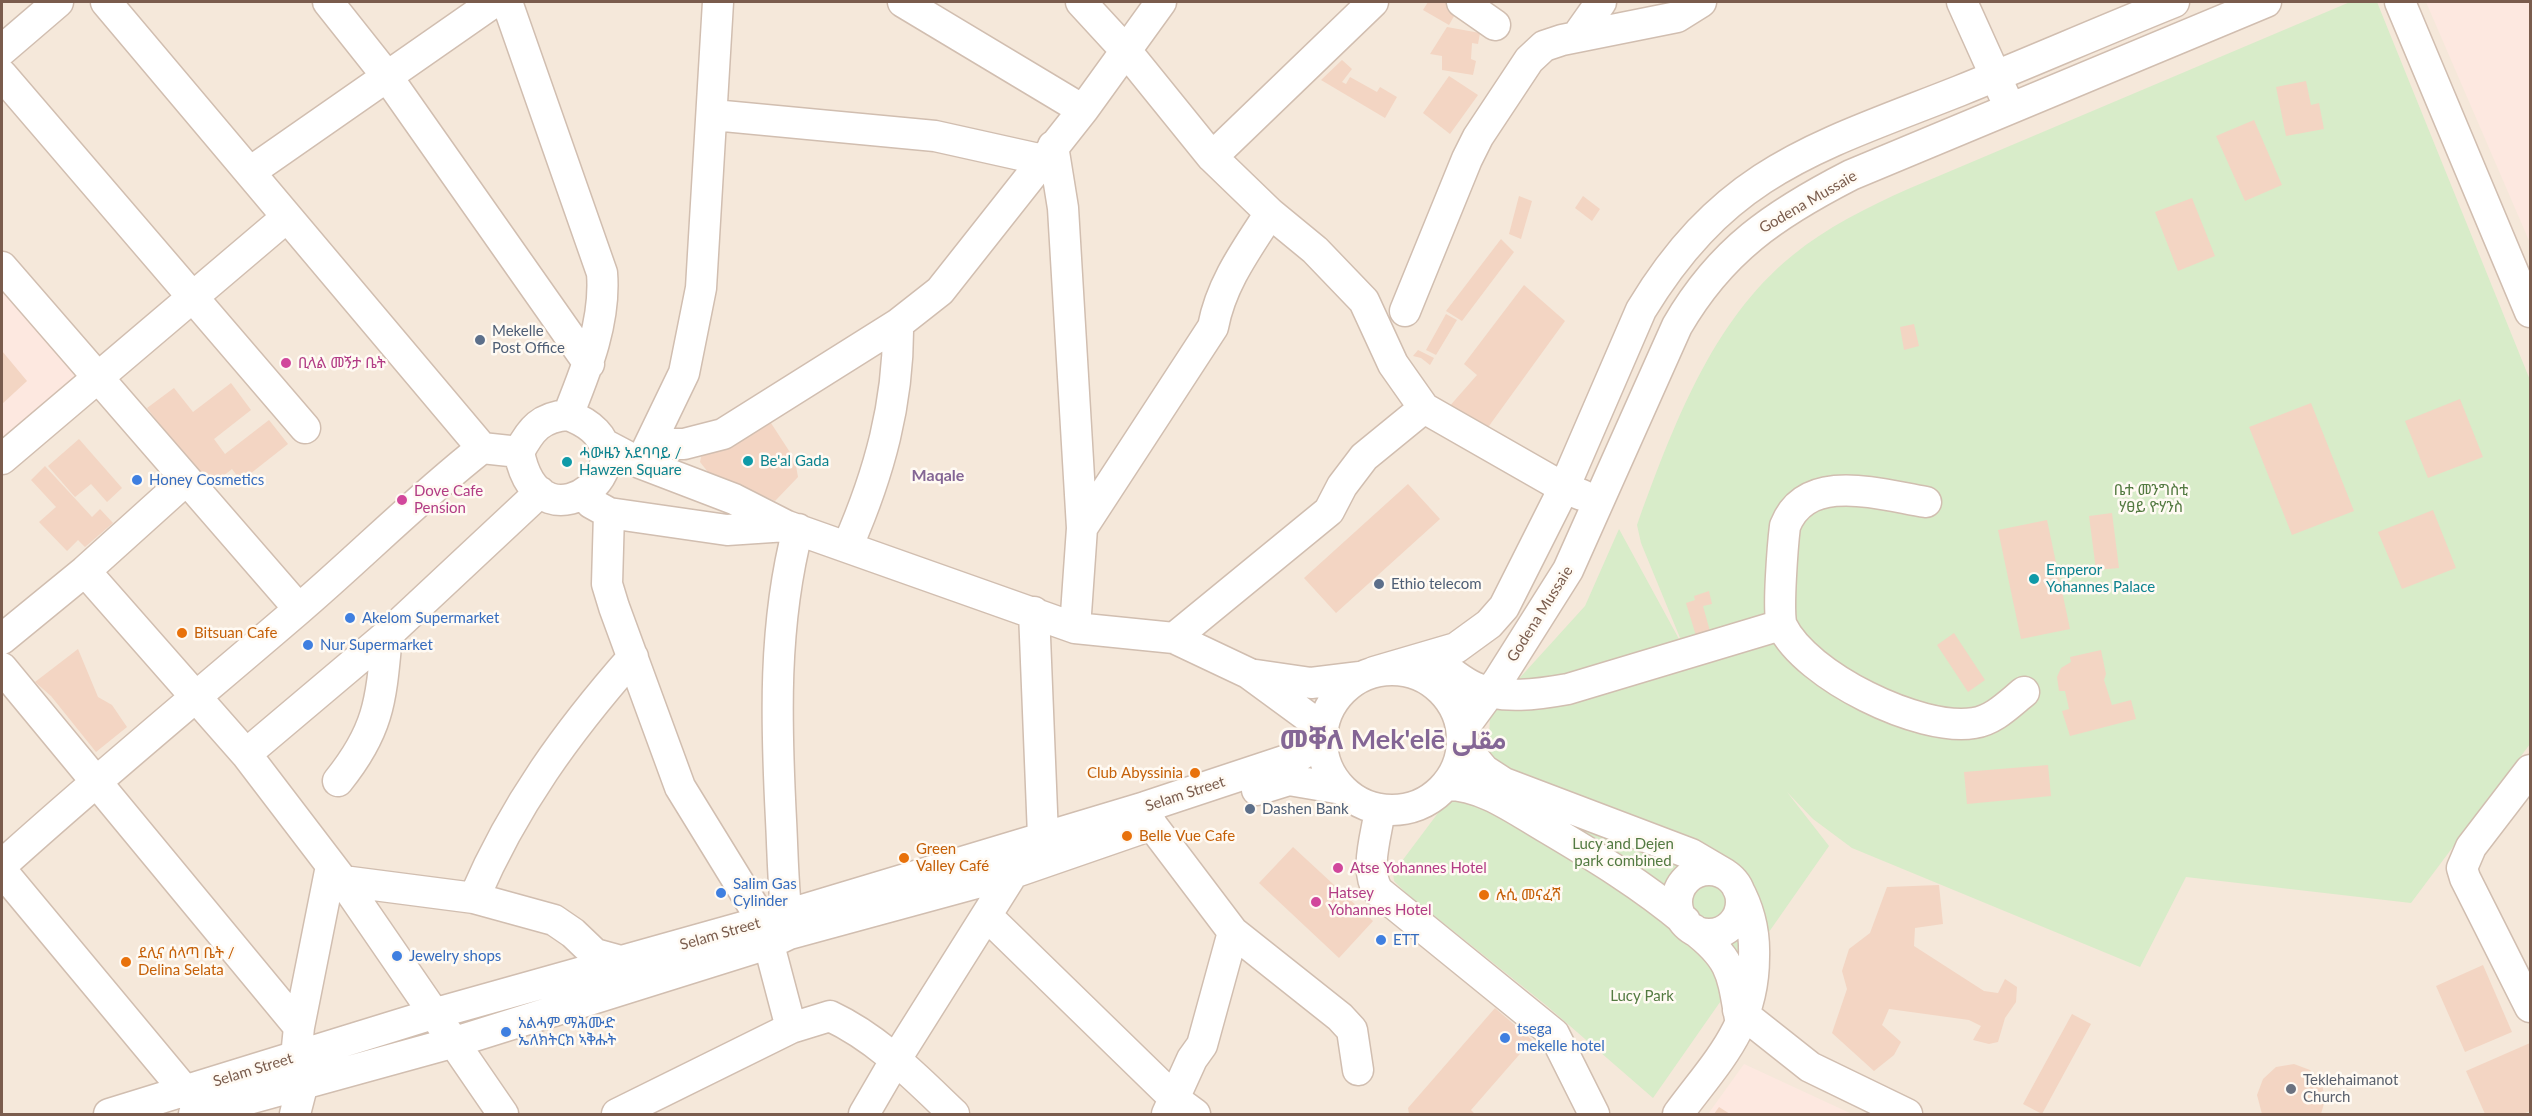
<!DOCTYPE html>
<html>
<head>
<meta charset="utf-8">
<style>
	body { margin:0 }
	#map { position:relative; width:2532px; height:1116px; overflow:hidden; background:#fdf6ec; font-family:Lato,sans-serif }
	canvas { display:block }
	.frame { position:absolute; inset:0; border:3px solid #7a5c4d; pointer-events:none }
</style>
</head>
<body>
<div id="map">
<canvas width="2532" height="1116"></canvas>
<div class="frame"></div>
</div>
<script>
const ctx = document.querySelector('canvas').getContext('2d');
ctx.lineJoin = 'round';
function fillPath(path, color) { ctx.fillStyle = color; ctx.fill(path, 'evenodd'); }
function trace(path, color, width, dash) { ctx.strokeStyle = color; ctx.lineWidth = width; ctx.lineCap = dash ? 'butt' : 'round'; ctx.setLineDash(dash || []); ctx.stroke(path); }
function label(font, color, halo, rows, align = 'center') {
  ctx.font = font + ' Lato,Vazirmatn,"Noto Sans Ethiopic",sans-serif'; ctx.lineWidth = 5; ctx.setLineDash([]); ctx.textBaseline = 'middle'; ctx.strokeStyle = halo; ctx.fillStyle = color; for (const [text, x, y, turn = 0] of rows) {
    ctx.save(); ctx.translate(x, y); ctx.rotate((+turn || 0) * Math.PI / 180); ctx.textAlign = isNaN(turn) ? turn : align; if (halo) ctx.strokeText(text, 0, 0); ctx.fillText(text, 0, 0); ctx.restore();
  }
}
fillPath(new Path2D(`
	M2,2H2530V1114H2Z`), '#f5e8da');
fillPath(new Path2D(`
	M2426,2H2530V243Z
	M2,284L85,382L2,452Z
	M1744,1064L1852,1114H1708Z`), '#fde8e0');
fillPath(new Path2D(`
	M2350,2H2377L2530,380V744L2411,903L2186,877L2140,967L1852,848L1813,819L1787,792L1829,846L1653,1098L1547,1006L1406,893L1394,881L1393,873L1441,809L1451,802L1459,801L1488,755L1490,717L1506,693L1585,606L1619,529L1685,650L1641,543L1637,525C1672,429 1711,321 1793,255C1827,227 1868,207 1908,189Z`), '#d8ecc9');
fillPath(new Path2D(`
	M1428,2H1446L1458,9L1449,25L1423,10Z
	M1447,27L1480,33L1478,44L1472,43L1471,59L1476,61L1473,75L1442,70V56L1430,54Z
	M1342,60L1352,69L1342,82L1346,84L1350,77L1377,92L1380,87L1397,97L1385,118L1321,80Z
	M1449,76L1478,95L1450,134L1423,113Z
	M2306,81L2311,105L2319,103L2324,129L2286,136L2276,87Z
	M2254,120L2282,185L2245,201L2216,136Z
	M1519,196L1532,201L1521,239L1509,234Z
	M1583,196L1600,209L1592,221L1575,208Z
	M2192,198L2215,256L2178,271L2155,212Z
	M1501,239L1514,252L1462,321L1446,311Z
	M1524,285L1565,321L1481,437L1448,408L1477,375L1464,364Z
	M1446,314L1457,320L1436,355L1426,350Z
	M1914,324L1919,346L1904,350L1900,327Z
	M1418,350L1434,358L1430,365L1421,358L1413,356Z
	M2,351L27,381L2,404Z
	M231,383L251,410L214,439L225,454L269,420L288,444L241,481L232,469L209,487L147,408L174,388L193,412Z
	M2460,399L2483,457L2428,478L2405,421Z
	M2311,403L2354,511L2292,535L2249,427Z
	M769,420L795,460L798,477L775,501L708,472L700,462L702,453Z
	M79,439L122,488L107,502L91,484L75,497L48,466Z
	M45,466L92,517L100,509L113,523L85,547L78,540L67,551L39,522L56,507L31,480Z
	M1408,484L1440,519L1336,613L1304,578Z
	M2433,510L2456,568L2402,589L2378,532Z
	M2112,513L2119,568L2096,570L2089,516Z
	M2047,520L2070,629L2021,639L1998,530Z
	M1709,591L1712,604L1703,606L1711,635L1697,639L1686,603L1695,600L1694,596Z
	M1954,633L1985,680L1968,692L1937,645Z
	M78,649L98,697L112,705L127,727L96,752L51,696L35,682Z
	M2101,650L2106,674L2104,680L2112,705L2131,700L2136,719L2070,736L2062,711L2069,709L2065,691H2059L2057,677L2061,668L2071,662L2070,657Z
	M2048,765L2051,796L1967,804L1964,772Z
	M1293,847L1373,921L1339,958L1259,883Z
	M1939,885L1943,924L1915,928L1914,946L1984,991L1998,993L2005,979L2017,987L2016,1002L2005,1018L1998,1042L1989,1044L1973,1040L1981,1026L1969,1020L1889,1009L1882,1025L1901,1042L1894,1055L1874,1071L1832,1033L1847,989L1842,971L1849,949L1870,933L1887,887Z
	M2483,965L2512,1032L2465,1052L2436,986Z
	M1495,1008L1532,1040L1471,1110L1475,1114H1409L1408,1108Z
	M2072,1014L2091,1024L2042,1114L2023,1104Z
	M2530,1043V1111L2523,1114H2485L2466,1071Z
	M2294,1064L2310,1070L2322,1083L2325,1100L2321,1114H2262L2257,1095L2263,1079L2276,1067Z
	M1719,1107L1730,1114H1714Z`), '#f3d5c3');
const minor = new Path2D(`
	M106,2L482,448L519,452
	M328,2L386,75L589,364
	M507,2L602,273C606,322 586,370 568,415
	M903,2L1083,110
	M1081,2L1127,52L1212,157L1270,213L1315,250L1364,301L1393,364L1424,408L1564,488L1582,495
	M1462,2L1495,25
	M1962,2L2004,95
	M2400,2L2530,312
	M1577,36L1601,2
	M2,50L58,2
	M2,75L305,428
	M713,115L935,136L1043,160
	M1053,146L1063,208L1082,528L1075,628
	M1212,157L1373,2
	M250,172L494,2
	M2,267L299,609
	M1405,311L1467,159L1478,137L1529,60L1544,46L1562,40L1677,17L1701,2
	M568,415C668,452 541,563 519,452C531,429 541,417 568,415Z
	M604,444L640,463L734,499L787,526L1075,628L1174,638L1248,673L1323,728
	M652,444H684L723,434L898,324L940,291L1083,110L1161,2
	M643,458L684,373L701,288L718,2
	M2,459L287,217
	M1926,502C1881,495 1807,470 1785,526C1783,542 1777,616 1782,626C1806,676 1920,732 1974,723C1994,720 2009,704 2024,692
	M591,503L609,513L727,530L787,526
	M609,513L607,584L614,607L680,787L763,922L791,1028
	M1082,528L1213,327C1221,284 1246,250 1270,213
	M848,545C879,474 899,403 898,324
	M85,571L246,754L343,881L503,1114
	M1174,638L1329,511L1342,486L1364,457L1424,408
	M2,639L85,571L186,480
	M1432,657C1445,668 1459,680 1474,687C1501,700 1540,694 1568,689L1781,625
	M2,668L299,1027
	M1322 740a70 70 0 1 1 140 0a70 70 0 1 1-140 0Z
	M1374,672L1456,648L1489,624L1504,607L1564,488L1641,310C1726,170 1815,148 1959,91C2031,62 2102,31 2174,2
	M1256,675L1311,683L1360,677
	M1462,730L1498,681L1568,570L1677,326C1721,250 1775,214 1851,175L2266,2
	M1463,745L1484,770L1504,783L1691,854L1725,874
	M246,754L387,635L540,492
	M2530,770L2471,847L2462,868L2465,878L2530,1007
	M338,781C380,729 381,699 387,635
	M1447,785C1483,785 1516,810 1547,828C1596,857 1642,885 1685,921
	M1257,790L1289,780L1342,789
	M1145,807L1152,825L1233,932L1340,1017L1352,1030L1358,1070
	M1380,809C1377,834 1364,869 1378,891L1554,1034L1594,1114
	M2,865C98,778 199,695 298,610C360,557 417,499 482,448
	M1677 902a32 32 0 1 1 64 0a32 32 0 1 1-64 0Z
	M2,871L196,1104
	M343,881L474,898L554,920L573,933L595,954L624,962
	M474,898C514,805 567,732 633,657
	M988,917L1176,1100L1195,1114
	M1693,929C1732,959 1732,973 1740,1019
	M789,934C783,897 783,858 781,820C776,722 773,625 798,529
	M1738,1010L1810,1067L1907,1114
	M109,1114L433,1014L786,915L1145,807L1299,756L1310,749L1322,735
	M194,1114L455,1042L768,944L789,934L1013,873L1149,826
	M295,1114L303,1083L296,1057L299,1027L331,866
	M617,1114L791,1028L830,1016C879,1039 916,1078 954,1114
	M864,1114L896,1059L1013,873L1043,836L1034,612
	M1167,1114L1192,1059L1202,1045L1233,932
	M1678,1114C1717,1061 1754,1027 1754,957C1755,931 1750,910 1737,887`);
trace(minor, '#d1beb0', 33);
trace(minor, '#fff', 30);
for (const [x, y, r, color] of [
	[480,340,6,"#5c6f8a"],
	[286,363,6,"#d1479c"],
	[748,461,6,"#0f9aa8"],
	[567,462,6,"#0f9aa8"],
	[137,480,6,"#3f7fe0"],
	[402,500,6,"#d1479c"],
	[2034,579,6,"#0f9aa8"],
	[1379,584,6,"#5c6f8a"],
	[350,618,6,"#3f7fe0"],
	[182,633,6,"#e8710a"],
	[308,645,6,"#3f7fe0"],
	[1195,773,6,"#e8710a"],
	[1250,809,6,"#5c6f8a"],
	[1127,836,6,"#e8710a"],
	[904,858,6,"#e8710a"],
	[1338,868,6,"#d1479c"],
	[721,893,6,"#3f7fe0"],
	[1484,895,6,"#e8710a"],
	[1316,902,6,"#d1479c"],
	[1381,940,6,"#3f7fe0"],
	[397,956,6,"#3f7fe0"],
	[126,962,6,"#e8710a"],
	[506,1032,6,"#3f7fe0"],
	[1505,1038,6,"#3f7fe0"],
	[2291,1089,6,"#6b7280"]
]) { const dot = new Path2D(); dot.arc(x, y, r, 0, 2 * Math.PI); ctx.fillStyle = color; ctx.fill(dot); trace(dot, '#fffaf3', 2); }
label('15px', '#7a5c4d', '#fffaf3', [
	["Godena Mussaie",1808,202,-30],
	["Godena Mussaie",1540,614,-58],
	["Selam Street",1185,794,-18],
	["Selam Street",720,934,-16],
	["Selam Street",253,1070,-17]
]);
label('15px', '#4e5e75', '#fffaf3', [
	["Mekelle",492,331],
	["Post Office",492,348],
	["Ethio telecom",1391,584],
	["Dashen Bank",1262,809]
], 'left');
label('15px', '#b23c85', '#fffaf3', [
	["ቢላል መኝታ ቤት",298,363],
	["Dove Cafe",414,491],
	["Pension",414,508],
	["Atse Yohannes Hotel",1350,868],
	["Hatsey",1328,893],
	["Yohannes Hotel",1328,910]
], 'left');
label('15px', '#0d838f', '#fffaf3', [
	["ሓውዜን አደባባይ /",579,453],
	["Hawzen Square",579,470],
	["Be'al Gada",760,461],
	["Emperor",2046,570],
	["Yohannes Palace",2046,587]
], 'left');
label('15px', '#366cbe', '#fffaf3', [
	["Honey Cosmetics",149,480],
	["Akelom Supermarket",362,618],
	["Nur Supermarket",320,645],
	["Salim Gas",733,884],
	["Cylinder",733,901],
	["ETT",1393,940],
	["Jewelry shops",409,956],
	["አልሓም ማሕሙድ",518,1023],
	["ኤለክትርክ ኣቅሑት",518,1040],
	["tsega",1517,1029],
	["mekelle hotel",1517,1046]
], 'left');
label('15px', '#537a41', '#fffaf3', [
	["ቤተ መንግስቲ",2151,490],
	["ሃፀይ ዮሃንስ",2151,507],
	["Lucy and Dejen",1623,844],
	["park combined",1623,861],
	["Lucy Park",1642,996]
]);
label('15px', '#c56008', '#fffaf3', [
	["Bitsuan Cafe",194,633],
	["Club Abyssinia",1183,773,"right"],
	["Belle Vue Cafe",1139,836],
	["Green",916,849],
	["Valley Café",916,866],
	["ሉሲ መናፈሻ",1496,895],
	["ደሊና ሰላጣ ቤት /",138,953],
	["Delina Selata",138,970]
], 'left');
label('15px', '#5b616d', '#fffaf3', [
	["Teklehaimanot",2303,1080],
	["Church",2303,1097]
], 'left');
label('bold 16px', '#846695', '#fffaf3', [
	["Maqale",938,476]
]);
label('bold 27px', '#846695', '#fffaf3', [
	["መቐለ Mek'elē مقلى",1393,740]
]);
</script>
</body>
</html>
